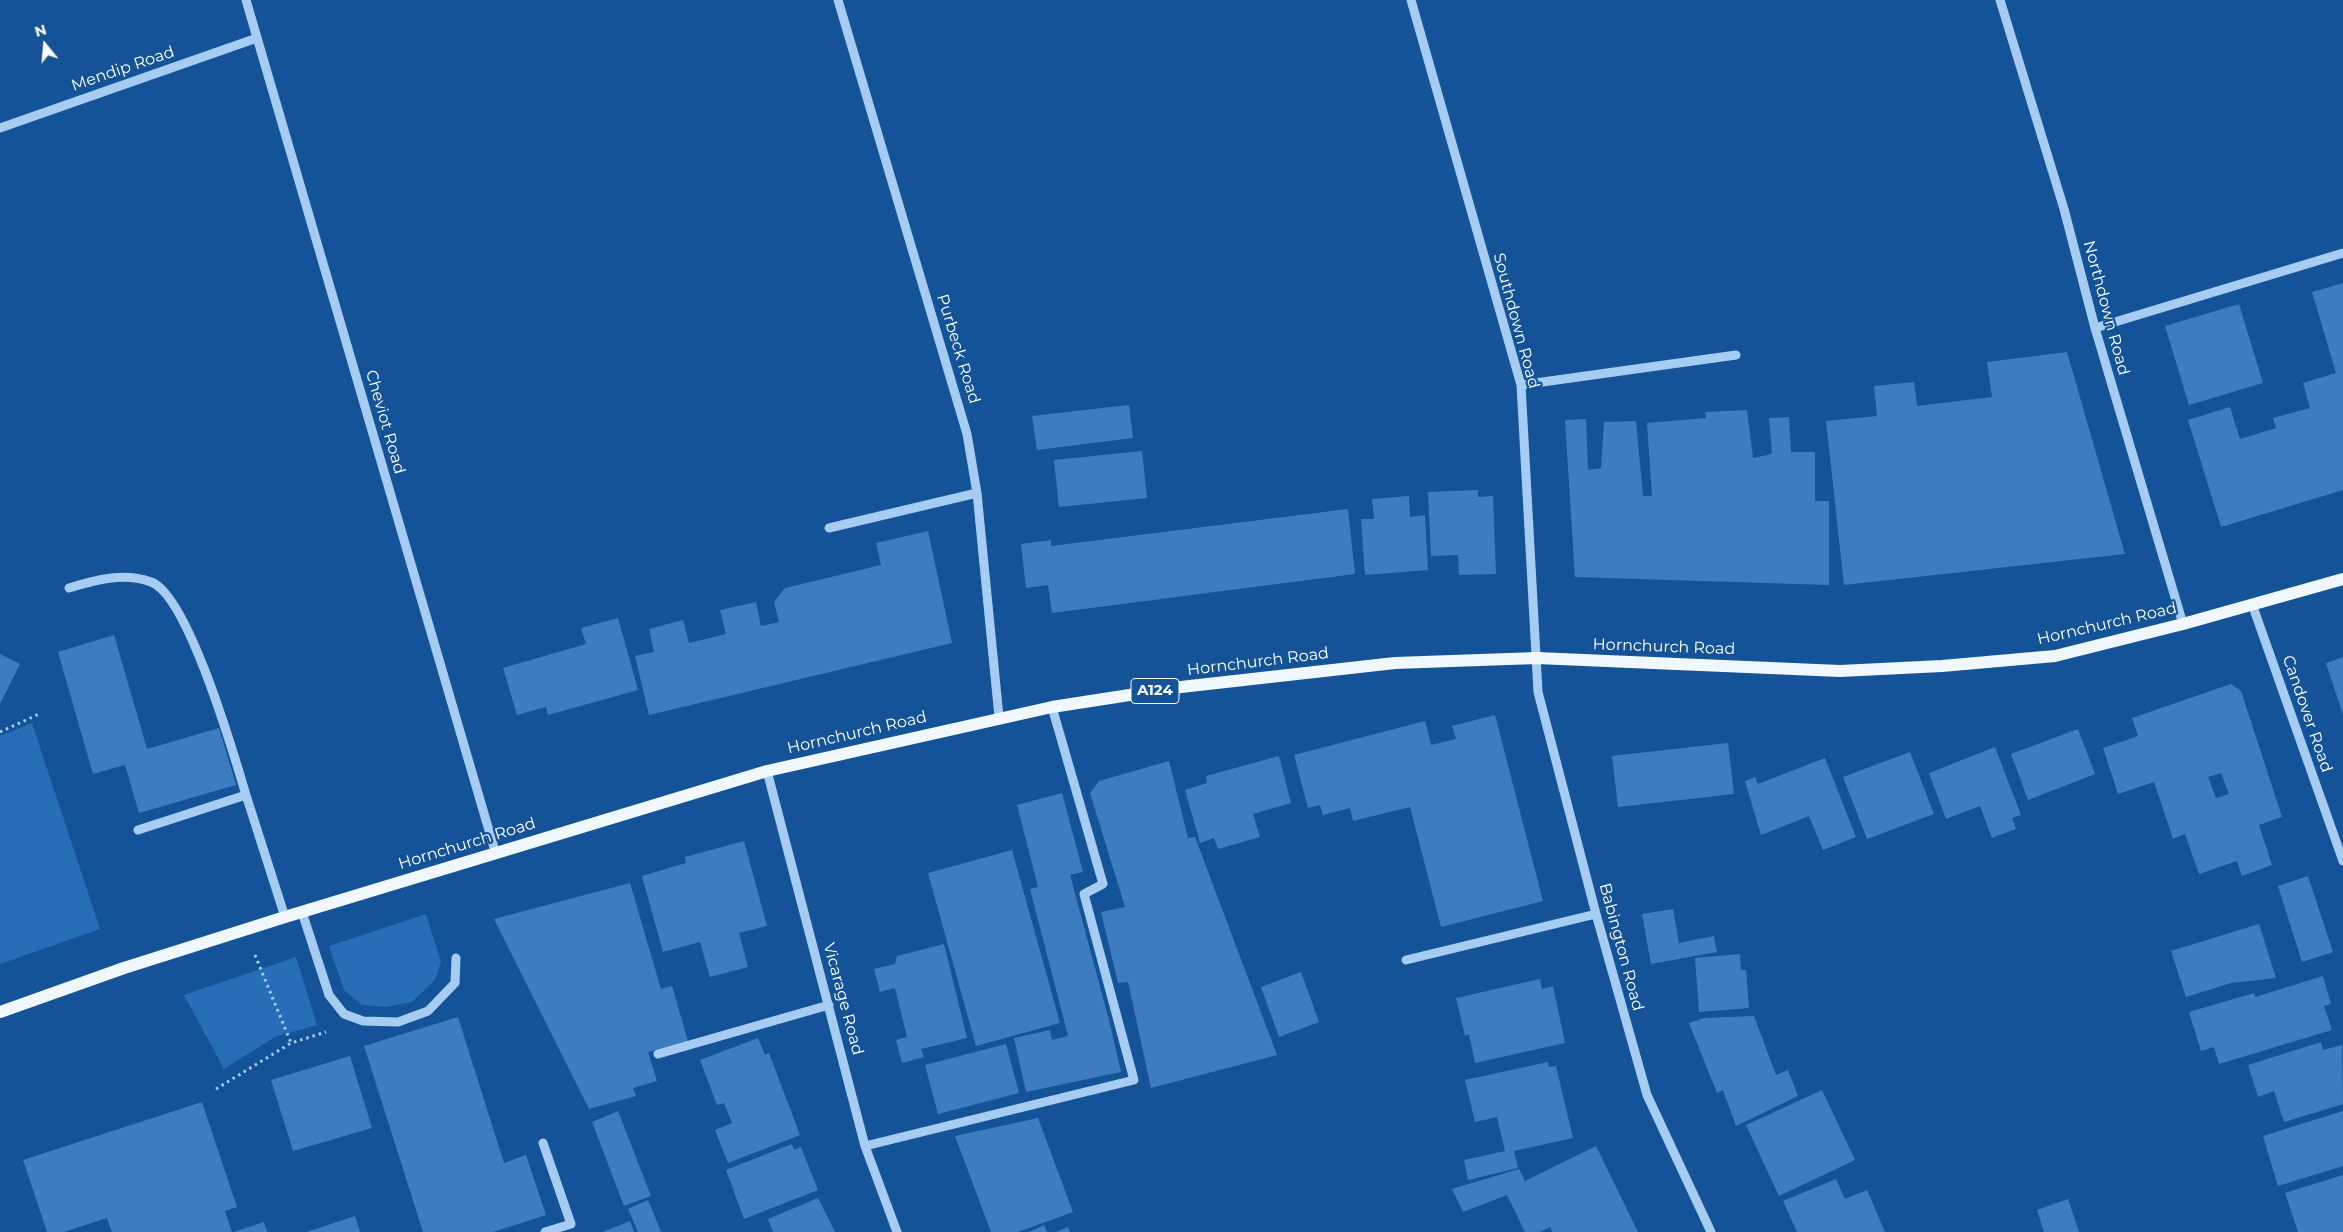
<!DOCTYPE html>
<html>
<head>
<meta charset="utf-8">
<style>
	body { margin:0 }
	#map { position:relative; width:2343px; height:1232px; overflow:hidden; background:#145397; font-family:Montserrat,sans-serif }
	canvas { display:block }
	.north { position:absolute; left:20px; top:20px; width:50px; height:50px; -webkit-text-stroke:4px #145397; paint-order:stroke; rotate:343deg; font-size:14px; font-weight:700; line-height:20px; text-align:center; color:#fff }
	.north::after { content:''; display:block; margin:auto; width:18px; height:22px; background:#fff; clip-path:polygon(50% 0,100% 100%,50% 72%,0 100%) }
</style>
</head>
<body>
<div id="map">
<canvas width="2343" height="1232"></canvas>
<div class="north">N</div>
</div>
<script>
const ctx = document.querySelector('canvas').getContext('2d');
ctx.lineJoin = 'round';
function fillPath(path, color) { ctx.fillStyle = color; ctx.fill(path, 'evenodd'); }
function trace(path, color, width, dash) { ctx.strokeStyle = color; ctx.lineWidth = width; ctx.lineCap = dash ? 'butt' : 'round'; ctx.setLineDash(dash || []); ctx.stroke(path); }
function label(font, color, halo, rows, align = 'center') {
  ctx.font = font + ' Montserrat,sans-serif'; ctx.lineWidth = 4.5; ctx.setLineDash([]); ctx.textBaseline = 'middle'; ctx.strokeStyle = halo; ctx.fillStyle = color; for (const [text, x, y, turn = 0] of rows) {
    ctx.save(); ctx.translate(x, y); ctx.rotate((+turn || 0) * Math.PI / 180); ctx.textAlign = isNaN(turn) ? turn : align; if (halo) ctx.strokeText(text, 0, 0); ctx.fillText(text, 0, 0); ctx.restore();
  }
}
fillPath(new Path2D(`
	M32,723L100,929L0,964V736Z
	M426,914L441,962L435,980L412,1002L386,1007L362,1005L344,990L329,946Z
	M296,957L317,1025L275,1037L224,1069L184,995Z`), '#276eb6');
fillPath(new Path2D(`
	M2343,283V490L2221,527L2188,420L2230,407L2240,439L2276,428L2273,418L2310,408L2303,383L2336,373L2312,292Z
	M2239,304L2263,383L2189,405L2165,326Z
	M2067,352L2125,554L1844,585L1826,421L1877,416L1874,386L1914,382L1917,406L1992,397L1987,362Z
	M1129,405L1133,438L1037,450L1032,416Z
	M1747,410L1753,458L1772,454L1769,418L1789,417L1791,452H1815V501H1829V585L1575,577L1565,420L1586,419L1588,470L1601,468L1604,422L1636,421L1643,496H1652L1647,423L1706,418L1705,412Z
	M1142,451L1147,498L1059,507L1054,460Z
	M1478,490V497L1493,496L1496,574L1459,575L1458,555L1431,556L1428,492Z
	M1409,496L1410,517L1425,515L1428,570L1365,575L1361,519H1374L1372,499Z
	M1348,509L1355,574L1052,613L1048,585L1026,588L1021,544L1051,540V546Z
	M928,531L952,643L649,715L635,656L654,652L649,629L683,620L689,643L726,634L720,610L756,602L761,626L779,622L774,602L785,588L881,565L876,543Z
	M618,618L638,690L548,715L546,707L517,715L503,668L586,644L581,628Z
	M114,635L147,749L219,728L236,785L139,813L125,765L93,774L58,652Z
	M0,654L20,664L0,704Z
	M2343,657V715L2326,663Z
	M2231,684L2241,691L2282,817L2259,825L2272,865L2242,876L2237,861L2199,874L2185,834L2173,839L2154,782L2118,794L2103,748L2138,736L2132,718ZM2221,773L2229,794L2216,798L2208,777Z
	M1495,715L1543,901L1441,927L1410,807L1353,821L1350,808L1323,815L1320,805L1308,808L1294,755L1425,721L1431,745L1456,739L1452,726Z
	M2078,729L2095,774L2028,800L2011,754Z
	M1728,743L1734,794L1618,807L1612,756Z
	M1995,747L2021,815L2012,818L2016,829L1992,838L1980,806L1946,819L1929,773Z
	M1910,752L1934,814L1867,839L1843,777Z
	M1279,756L1291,803L1253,814L1260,837L1218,849L1214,838L1200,843L1185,790L1207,783L1206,776Z
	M1825,758L1856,837L1823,850L1809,816L1761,835L1745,781L1755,777L1758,784Z
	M1169,761L1188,838L1195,837L1277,1055L1151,1088L1128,982L1118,983L1101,912L1125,907L1090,793L1099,781Z
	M1062,793L1083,872L1070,875L1109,1020L1121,1072L1026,1092L1014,1038L1050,1030L1052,1040L1068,1036L1030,889L1038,887L1017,805Z
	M744,841L767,926L739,933L748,967L710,977L700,942L663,952L642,876L686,863L685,857Z
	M1012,850L1060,1023L976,1046L928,873Z
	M2308,876L2333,952L2302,962L2278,886Z
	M630,883L661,989L672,986L688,1041L648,1052L657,1081L633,1088L636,1096L589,1109L494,919Z
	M1673,909L1679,943L1714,936L1717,952L1651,964L1642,914Z
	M2259,924L2276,978L2231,983L2186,997L2171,951Z
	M944,944L967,1038L921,1049L924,1057L902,1063L896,1040L907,1037L895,988L880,992L874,969L895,964L897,956Z
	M1740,954L1741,970H1746L1749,1008L1699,1012L1695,958Z
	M1301,972L1319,1022L1279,1037L1261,987Z
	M2323,976L2331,1004L2324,1006L2332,1030L2219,1064L2214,1047L2201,1051L2189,1012L2254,993L2255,997Z
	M1540,979L1542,989L1553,986L1565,1043L1475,1063L1469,1034L1465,1036L1456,998Z
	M1754,1016L1776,1075L1788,1070L1798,1096L1736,1126L1723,1090L1717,1093L1689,1023L1704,1018Z
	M458,1017L504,1163L526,1155L546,1215L493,1232H423L364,1046Z
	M758,1038L765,1055L769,1053L800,1135L728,1163L715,1130L732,1123L724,1103L717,1105L700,1060Z
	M2321,1042L2323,1050L2342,1045L2343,1104L2284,1122L2274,1091L2258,1097L2248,1065Z
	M1006,1044L1019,1093L938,1114L925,1065Z
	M350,1056L372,1128L293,1151L271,1080Z
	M1548,1062L1549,1067L1556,1066L1573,1138L1514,1151L1518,1168L1468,1180L1464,1160L1505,1151L1497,1117L1475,1122L1465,1080Z
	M1822,1090L1855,1160L1779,1196L1746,1125Z
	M202,1102L237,1207L225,1211L232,1232H112L107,1218L64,1232H47L23,1160Z
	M618,1111L651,1196L624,1206L592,1122Z
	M2343,1111V1166L2278,1186L2263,1136Z
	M1038,1118L1073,1212L1018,1232H991L955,1136Z
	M792,1144L794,1150L801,1147L818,1190L744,1219L726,1170Z
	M1596,1146L1638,1232H1552L1550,1227L1540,1232H1525L1507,1195L1463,1212L1452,1189L1519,1169L1525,1181Z
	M2343,1175V1232H2298L2285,1193Z
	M1836,1179L1845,1199L1867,1190L1885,1232H1797L1783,1201Z
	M818,1198L835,1232H773L768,1219Z
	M2068,1199L2079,1232H2044L2037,1210Z
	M648,1200L661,1232H638L628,1209Z
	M355,1216L360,1232H307Z
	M630,1221L634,1232H603Z
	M264,1222L267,1232H234Z
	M1044,1225L1047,1232H1029Z
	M1068,1227L1070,1232H1056Z`), '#3d7dbf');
trace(new Path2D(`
	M0,732L39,714
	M255,955L291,1043
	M216,1089L291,1043L326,1032`), '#a6ccf3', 3, [2.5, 4]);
trace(new Path2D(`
	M246,0L495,851
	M838,0L967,434L977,493L999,717
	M1411,0L1521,385L1538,692L1596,914L1647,1095L1711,1232
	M2000,0L2064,209L2095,328L2183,624
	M0,128L257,38
	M2095,328L2343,253
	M1521,385L1736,355
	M829,528L977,493
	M69,588C95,580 124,572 151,582C188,595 234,755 246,795
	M2252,604L2343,861
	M767,771L865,1146L897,1232
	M138,830L246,795L285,917
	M302,912L329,995L344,1014L363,1021L398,1022L428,1011L455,983L456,958
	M1406,960L1596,914
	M658,1054L829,1005
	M543,1143L571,1224L545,1232
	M865,1146L1134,1080L1084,894L1103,884L1052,707`), '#a6ccf3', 9);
trace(new Path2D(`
	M0,1012L124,968L285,917L767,771L1052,707L1181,687L1395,663L1537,658L1840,671L1942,666L2055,656L2183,624L2343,579`), '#f1f7ff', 12);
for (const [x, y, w] of [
	[1155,691,48]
]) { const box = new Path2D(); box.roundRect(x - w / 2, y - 12.5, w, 25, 4); ctx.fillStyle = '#145397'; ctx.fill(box); trace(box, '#fff', 1); }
label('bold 15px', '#fff', null, [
	["A124",1155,691]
]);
label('16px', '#fff', '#145397', [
	["Mendip Road",123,69,-19],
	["Northdown Road",2106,308,75],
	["Southdown Road",1516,321,75],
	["Purbeck Road",958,349,73],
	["Cheviot Road",385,422,74],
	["Hornchurch Road",2107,624,-13],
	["Hornchurch Road",1664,647,2],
	["Hornchurch Road",1258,662,-7],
	["Candover Road",2307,714,71],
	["Hornchurch Road",857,733,-13],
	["Hornchurch Road",467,844,-17],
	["Babington Road",1621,947,75],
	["Vicarage Road",843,999,75]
]);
</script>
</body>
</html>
